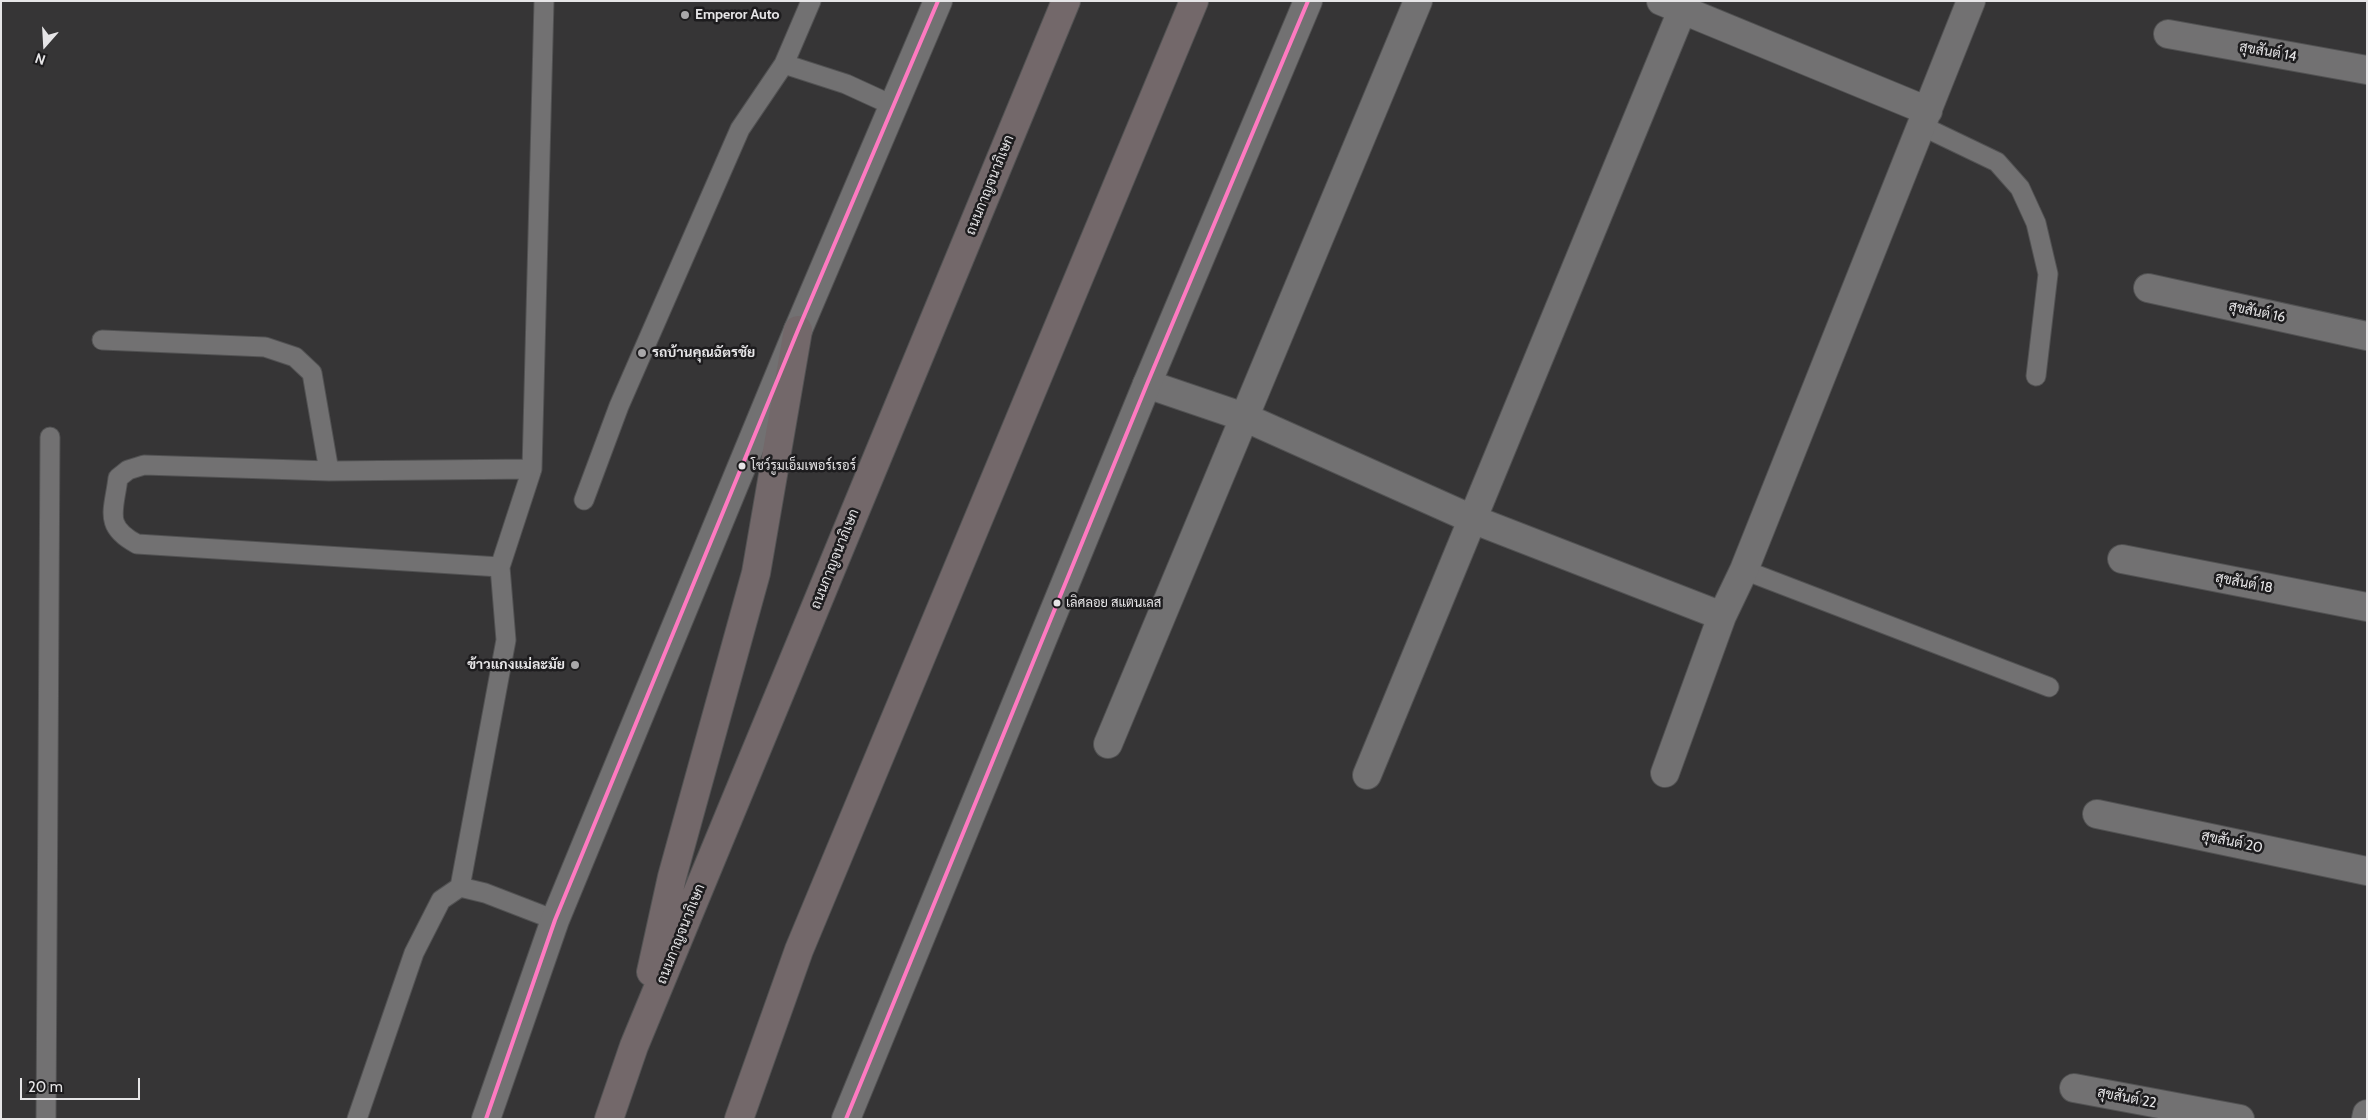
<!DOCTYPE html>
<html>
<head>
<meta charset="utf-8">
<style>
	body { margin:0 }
	#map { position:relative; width:2368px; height:1120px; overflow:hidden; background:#363536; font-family:Cabin,sans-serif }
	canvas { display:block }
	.frame { position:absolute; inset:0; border:2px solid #e6e5e7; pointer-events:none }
	.north { position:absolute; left:20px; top:20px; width:50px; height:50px; -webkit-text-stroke:4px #1d1c1e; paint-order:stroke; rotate:199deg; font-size:14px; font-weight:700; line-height:20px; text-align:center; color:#e6e5e7 }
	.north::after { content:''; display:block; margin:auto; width:18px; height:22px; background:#e6e5e7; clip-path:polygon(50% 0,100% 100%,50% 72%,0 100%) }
	.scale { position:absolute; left:20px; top:1078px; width:120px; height:22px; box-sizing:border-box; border:2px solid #e6e5e7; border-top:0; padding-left:6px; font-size:15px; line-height:18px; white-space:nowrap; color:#e6e5e7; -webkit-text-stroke:4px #1d1c1e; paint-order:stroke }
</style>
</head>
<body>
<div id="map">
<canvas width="2368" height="1120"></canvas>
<div class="frame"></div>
<div class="north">N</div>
<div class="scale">20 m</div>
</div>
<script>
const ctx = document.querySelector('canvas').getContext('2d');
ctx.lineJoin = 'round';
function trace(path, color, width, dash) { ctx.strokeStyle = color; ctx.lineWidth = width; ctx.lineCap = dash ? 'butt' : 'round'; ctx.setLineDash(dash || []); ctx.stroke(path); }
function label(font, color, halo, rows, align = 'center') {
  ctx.font = font + ' Cabin,Sarabun,sans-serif'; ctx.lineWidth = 5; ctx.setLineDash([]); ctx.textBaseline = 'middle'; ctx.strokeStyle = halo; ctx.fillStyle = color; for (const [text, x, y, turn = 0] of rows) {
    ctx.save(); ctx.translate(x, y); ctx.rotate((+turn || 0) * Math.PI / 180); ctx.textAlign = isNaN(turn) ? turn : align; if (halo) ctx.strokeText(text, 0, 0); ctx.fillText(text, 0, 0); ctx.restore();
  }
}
const lane = new Path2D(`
	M544,1L532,469L500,567L506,640L460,887L485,893L555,920
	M784,64L811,1
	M1922,126L1997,162L2020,188L2036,223L2048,274L2036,376
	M102,340L265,347L295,357L312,373L329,471
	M584,500L619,406L740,129L784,64L846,84L894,106
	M500,567L137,544C103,526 114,511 118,478L128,470L144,465L329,471L532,469
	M1744,570L2049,687
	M46,1119L50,437
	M357,1119L414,953L441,900L460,887`);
const street = new Path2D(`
	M1661,1L1928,111
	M2168,34L2367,70
	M2148,288L2367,336
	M1147,384L1244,417L1472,519L1722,616
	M2122,559L2367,607
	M1108,744L1418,1
	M1665,773L1722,616L1744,570L1971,1
	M1367,775L1686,1
	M2097,814L2367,871
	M2074,1088L2240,1119
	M2366,1119L2367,1114`);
const secondary = new Path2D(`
	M486,1119L555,920L798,330L938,1
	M846,1119L1147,384L1308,1`);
const highway = new Path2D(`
	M651,972L672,877L756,573L798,330
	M609,1119L634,1046L1066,1
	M739,1119L799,950L1194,1`);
trace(lane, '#525253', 21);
trace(street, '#525253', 30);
trace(secondary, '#525253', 30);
trace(highway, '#525253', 30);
trace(lane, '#727172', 19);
trace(street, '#727172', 28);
trace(secondary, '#727172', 28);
trace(highway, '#73686a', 28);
trace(new Path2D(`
	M486,1119L555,920L798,330L938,1
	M846,1119L1147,384L1308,1`), '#fe7ac1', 4);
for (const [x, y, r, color] of [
	[685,15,5,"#a8a7a9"],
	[642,353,5,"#a8a7a9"],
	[742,466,4.5,"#e6e5e7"],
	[1057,603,4.5,"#e6e5e7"],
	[575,665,5,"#a8a7a9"]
]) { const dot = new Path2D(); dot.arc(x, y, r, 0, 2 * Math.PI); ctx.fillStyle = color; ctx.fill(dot); trace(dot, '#1d1c1e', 2); }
label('13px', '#e6e5e7', '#1d1c1e', [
	["โชว์รูมเอ็มเพอร์เรอร์",751,466],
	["เลิศลอย สแตนเลส",1066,603]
], 'left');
label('bold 14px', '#e6e5e7', '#1d1c1e', [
	["Emperor Auto",695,15],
	["รถบ้านคุณฉัตรชัย",652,353],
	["ข้าวแกงแม่ละมัย",565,665,"right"]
], 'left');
label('14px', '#e6e5e7', '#1d1c1e', [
	["สุขสันต์ 14",2268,52,10],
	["ถนนกาญจนาภิเษก",990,185,-68],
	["สุขสันต์ 16",2257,312,12],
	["ถนนกาญจนาภิเษก",835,559,-68],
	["สุขสันต์ 18",2244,583,11],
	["สุขสันต์ 20",2232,842,12],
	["ถนนกาญจนาภิเษก",681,934,-68],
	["สุขสันต์ 22",2127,1098,11]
]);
</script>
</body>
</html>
